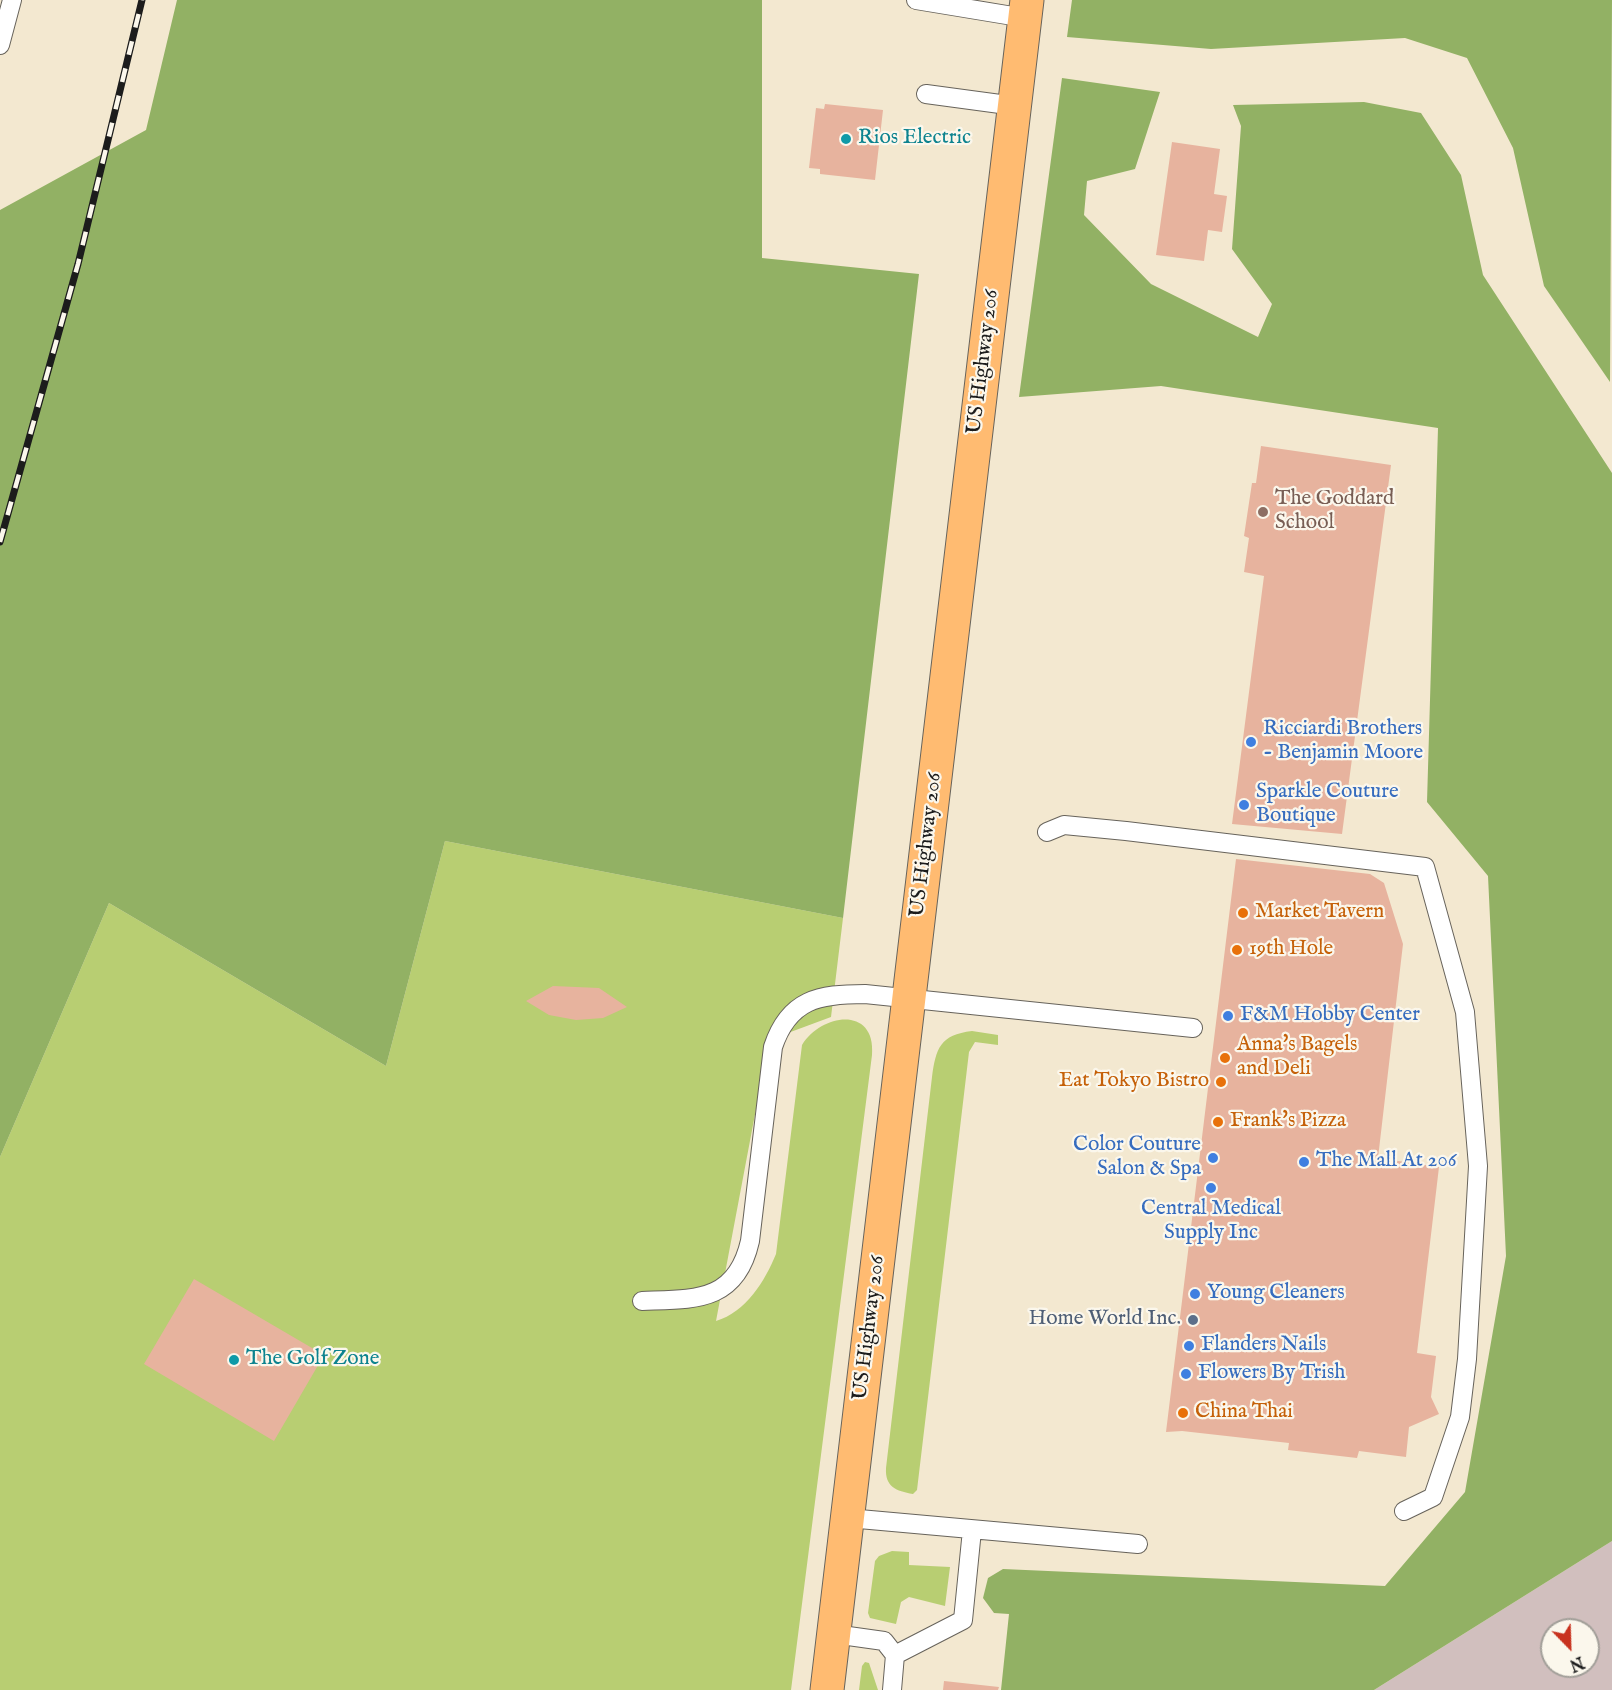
<!DOCTYPE html>
<html>
<head>
<meta charset="utf-8">
<style>
	body { margin:0 }
	#map { position:relative; width:1612px; height:1690px; overflow:hidden; background:#f3e8d0; font-family:"IM FELL English",serif }
	canvas { display:block }
	.north { position:absolute; left:1540px; top:1618px; width:60px; height:60px; box-sizing:border-box; background:#fbf7ec; border:2px solid #a29f99; border-radius:50%; rotate:157deg; font-size:16px; font-weight:700; line-height:24px; text-align:center; color:#1c1c1c }
	.north::after { content:''; display:block; margin:auto; width:21px; height:27px; background:#c8321e; clip-path:polygon(50% 0,100% 100%,50% 72%,0 100%) }
</style>
</head>
<body>
<div id="map">
<canvas width="1612" height="1690"></canvas>
<div class="north">N</div>
</div>
<script>
const ctx = document.querySelector('canvas').getContext('2d');
ctx.lineJoin = 'round';
function fillPath(path, color) { ctx.fillStyle = color; ctx.fill(path, 'evenodd'); }
function trace(path, color, width, dash) { ctx.strokeStyle = color; ctx.lineWidth = width; ctx.lineCap = dash ? 'butt' : 'round'; ctx.setLineDash(dash || []); ctx.stroke(path); }
function label(font, color, halo, rows, align = 'center') {
  ctx.font = font + ' "IM FELL English",serif'; ctx.lineWidth = 4.5; ctx.setLineDash([]); ctx.textBaseline = 'middle'; ctx.strokeStyle = halo; ctx.fillStyle = color; for (const [text, x, y, turn = 0] of rows) {
    ctx.save(); ctx.translate(x, y); ctx.rotate((+turn || 0) * Math.PI / 180); ctx.textAlign = isNaN(turn) ? turn : align; if (halo) ctx.strokeText(text, 0, 0); ctx.fillText(text, 0, 0); ctx.restore();
  }
}
fillPath(new Path2D(`
	M1612,1541V1690H1374ZM1552,1630H1588V1666H1552Z`), '#d1bfbe');
fillPath(new Path2D(`
	M445,841L843,918L831,1017L769,1040L716,1321C746,1312 765,1281 776,1254L802,1045C822,1013 876,1006 872,1055L791,1690H0V1157L109,903L386,1066Z
	M972,1031L998,1035V1045L975,1042L969,1052L917,1490L913,1494C896,1491 885,1487 886,1468L932,1077C936,1048 940,1035 972,1031Z
	M892,1551L909,1552V1565L950,1567L945,1606L909,1597L901,1602L896,1624L870,1618L868,1613L875,1561L879,1556Z
	M865,1662L869,1663L878,1690H859L862,1666Z`), '#b8ce72');
fillPath(new Path2D(`
	M177,0H762V258L919,274L843,918L445,841L386,1066L109,903L0,1157V210L146,130Z
	M1072,0H1612L1610,382L1544,286L1513,148L1467,58L1405,38L1211,49L1067,37Z
	M1062,78L1160,92L1135,169L1087,181L1084,215L1151,284L1258,337L1272,304L1232,249L1241,126L1233,105L1364,102L1421,113L1461,175L1483,275L1612,473V1541L1374,1690H1001L1009,1614L994,1613L983,1598L988,1578L1003,1569L1385,1586L1465,1492L1506,1256L1488,876L1427,802L1438,428L1161,386L1019,397Z`), '#92b164');
fillPath(new Path2D(`
	M825,104L883,110L875,180L820,174V169L809,168L816,108L824,109Z
	M1172,142L1220,149L1214,194L1227,196L1222,232L1208,230L1204,261L1156,255Z
	M1261,446L1391,465L1342,834L1232,824L1264,576L1244,572L1249,538L1244,536L1252,483H1256Z
	M1236,859L1370,874L1384,883L1403,944L1378,1158L1439,1167L1417,1353L1436,1356L1431,1397L1439,1414L1409,1427L1406,1457L1359,1451L1357,1458L1288,1450L1289,1443L1182,1431L1166,1432Z
	M553,986L599,988L627,1007L603,1018L576,1020L549,1015L526,1001Z
	M194,1279L324,1355L274,1441L144,1364Z
	M944,1681L999,1687L998,1690H943Z`), '#e7b39e');
const service = new Path2D(`
	M916,0L1025,18
	M0,45L12,0
	M926,94L1015,106
	M1047,832L1064,825L1126,831L1425,867L1465,1012L1478,1166L1467,1359L1460,1417L1433,1497L1404,1511
	M642,1301C694,1299 736,1303 750,1241L773,1047C789,999 819,994 865,994L1193,1028
	M848,1518L1138,1544
	M834,1634L884,1641L895,1655L892,1690
	M895,1655L963,1620L972,1530`);
const trunk = new Path2D(`
	M827,1690L1027,0`);
trace(service, '#67635b', 20);
trace(trunk, '#67635b', 35);
trace(service, '#fff', 18);
trace(trunk, '#ffbb71', 33);
const rail = new Path2D(`
	M0,542L78,264L142,0`);
trace(rail, '#1c1c1c', 7);
trace(rail, '#fbf7ec', 4.5, [14]);
for (const [x, y, r, color] of [
	[846,139,6,"#0f9aa8"],
	[1263,512,6,"#8d6e63"],
	[1251,742,6,"#3f7fe0"],
	[1244,805,6,"#3f7fe0"],
	[1243,913,6,"#e8710a"],
	[1237,950,6,"#e8710a"],
	[1228,1016,6,"#3f7fe0"],
	[1225,1058,6,"#e8710a"],
	[1221,1082,6,"#e8710a"],
	[1218,1122,6,"#e8710a"],
	[1213,1158,6,"#3f7fe0"],
	[1304,1162,6,"#3f7fe0"],
	[1211,1188,6,"#3f7fe0"],
	[1195,1294,6,"#3f7fe0"],
	[1193,1320,6,"#5c6f8a"],
	[1189,1346,6,"#3f7fe0"],
	[234,1360,6,"#0f9aa8"],
	[1186,1374,6,"#3f7fe0"],
	[1183,1413,6,"#e8710a"]
]) { const dot = new Path2D(); dot.arc(x, y, r, 0, 2 * Math.PI); ctx.fillStyle = color; ctx.fill(dot); trace(dot, '#fbf7ec', 2); }
label('21px', '#0d838f', '#fbf7ec', [
	["Rios Electric",858,139],
	["The Golf Zone",246,1360]
], 'left');
label('21px', '#1c1c1c', '#fbf7ec', [
	["US Highway 206",984,362,-83],
	["US Highway 206",927,845,-83],
	["US Highway 206",870,1328,-83]
]);
label('21px', '#785e54', '#fbf7ec', [
	["The Goddard",1275,500],
	["School",1275,524]
], 'left');
label('21px', '#366cbe', '#fbf7ec', [
	["Ricciardi Brothers",1263,730],
	["- Benjamin Moore",1263,754],
	["Sparkle Couture",1256,793],
	["Boutique",1256,817],
	["F&M Hobby Center",1240,1016],
	["Color Couture",1201,1146,"right"],
	["Salon & Spa",1201,1170,"right"],
	["The Mall At 206",1316,1162],
	["Central Medical",1211,1210,"center"],
	["Supply Inc",1211,1234,"center"],
	["Young Cleaners",1207,1294],
	["Flanders Nails",1201,1346],
	["Flowers By Trish",1198,1374]
], 'left');
label('21px', '#c56008', '#fbf7ec', [
	["Market Tavern",1255,913],
	["19th Hole",1249,950],
	["Anna's Bagels",1237,1046],
	["and Deli",1237,1070],
	["Eat Tokyo Bistro",1209,1082,"right"],
	["Frank's Pizza",1230,1122],
	["China Thai",1195,1413]
], 'left');
label('21px', '#4e5e75', '#fbf7ec', [
	["Home World Inc.",1181,1320]
], 'right');
</script>
</body>
</html>
